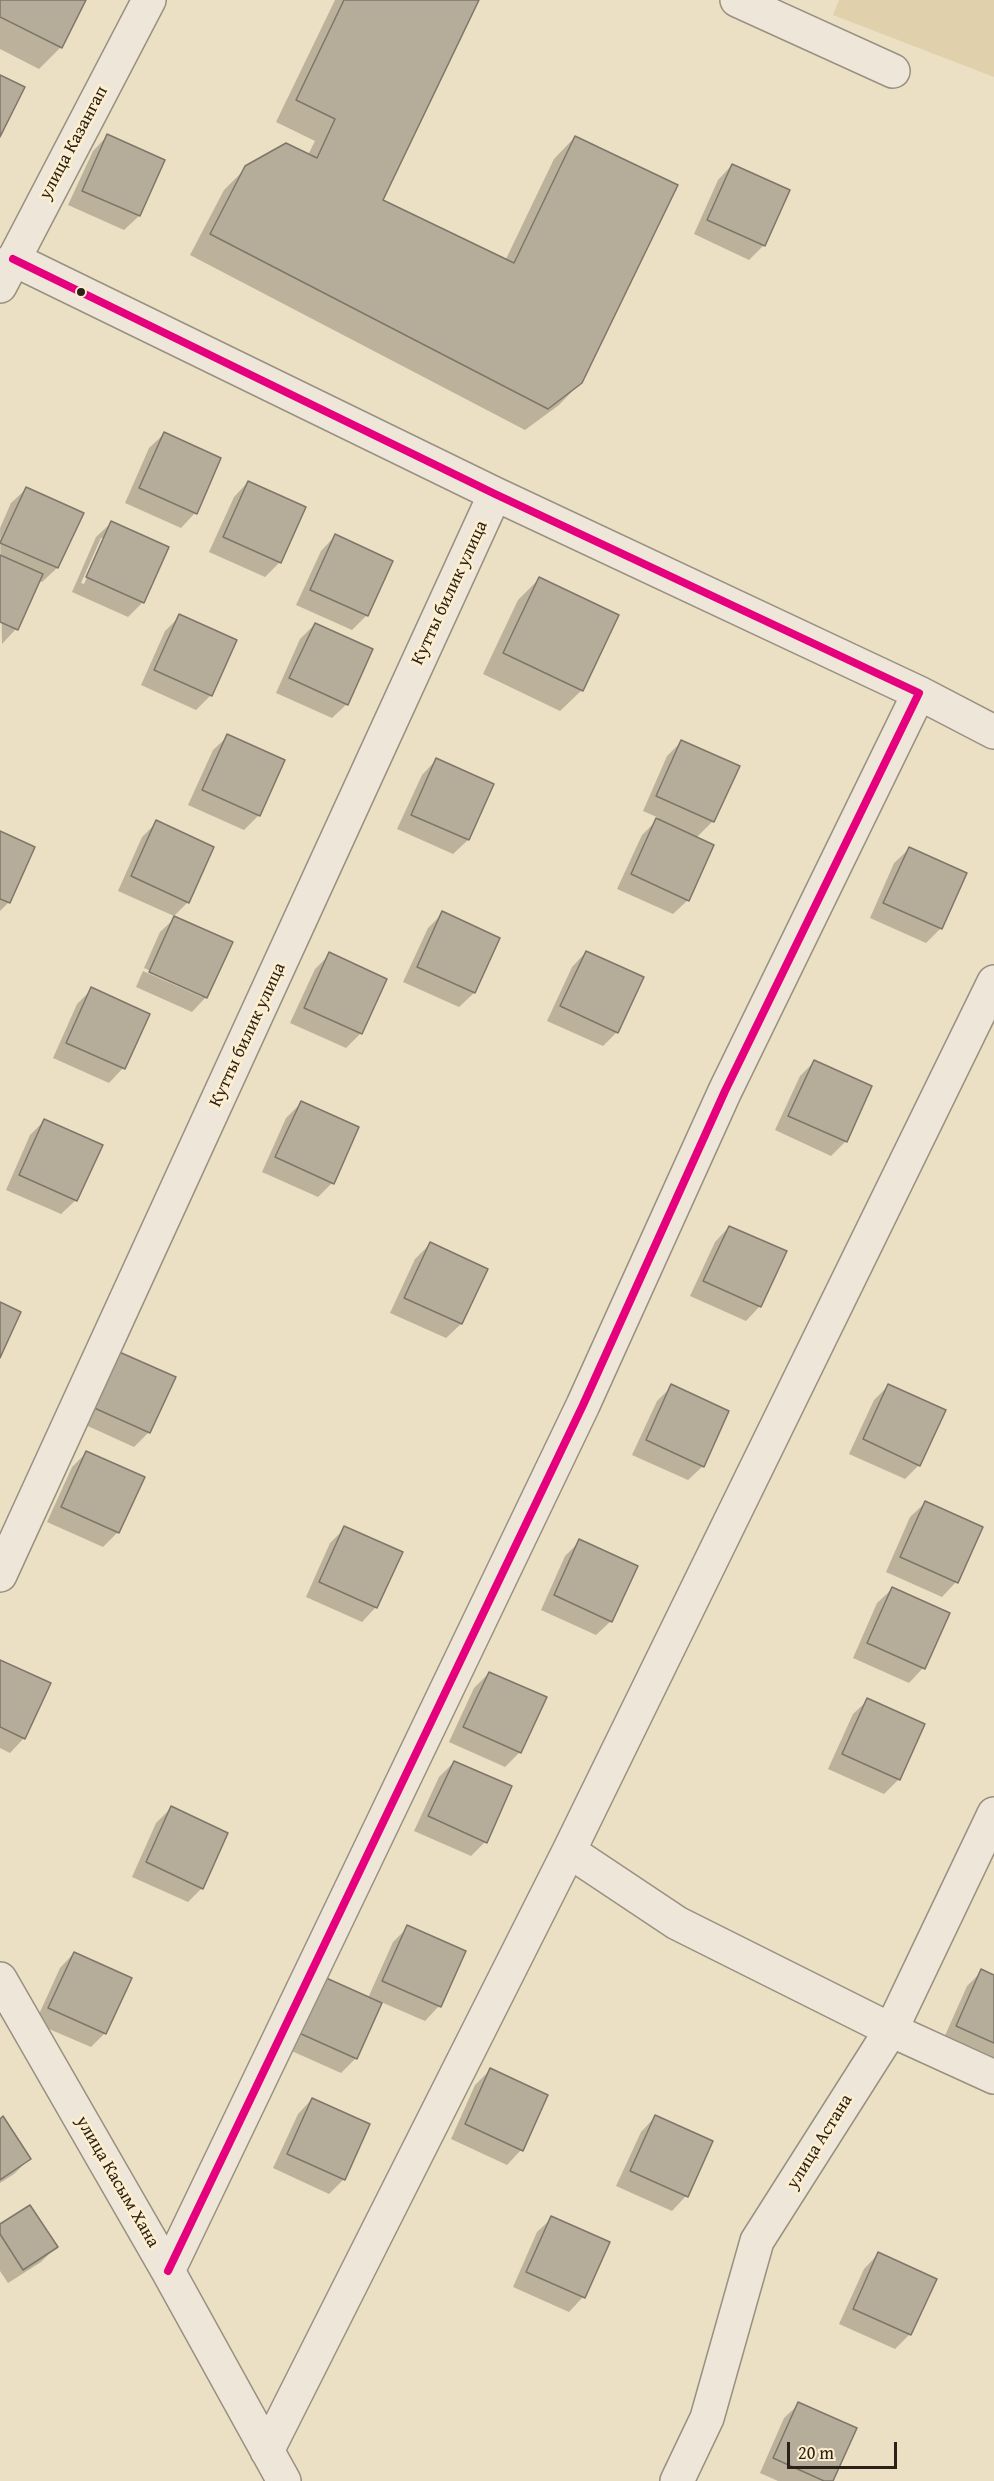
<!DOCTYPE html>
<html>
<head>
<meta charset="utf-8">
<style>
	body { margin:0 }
	#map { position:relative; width:994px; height:2481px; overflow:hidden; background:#ebdfc4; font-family:"Gentium Book Plus",serif }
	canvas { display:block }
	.scale { position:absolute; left:787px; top:2442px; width:110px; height:27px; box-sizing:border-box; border:3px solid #2b2118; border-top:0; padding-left:8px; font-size:18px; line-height:21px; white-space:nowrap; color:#2b2118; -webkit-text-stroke:4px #fdeece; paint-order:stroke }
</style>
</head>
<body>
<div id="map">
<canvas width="994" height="2481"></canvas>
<div class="scale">20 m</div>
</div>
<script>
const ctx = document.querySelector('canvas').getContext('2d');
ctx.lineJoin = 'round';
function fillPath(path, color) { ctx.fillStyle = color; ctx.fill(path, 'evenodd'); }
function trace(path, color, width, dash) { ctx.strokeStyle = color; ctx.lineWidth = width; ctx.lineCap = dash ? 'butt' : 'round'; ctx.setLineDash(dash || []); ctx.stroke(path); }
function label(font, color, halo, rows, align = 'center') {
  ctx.font = font + ' "Gentium Book Plus",serif'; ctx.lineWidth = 5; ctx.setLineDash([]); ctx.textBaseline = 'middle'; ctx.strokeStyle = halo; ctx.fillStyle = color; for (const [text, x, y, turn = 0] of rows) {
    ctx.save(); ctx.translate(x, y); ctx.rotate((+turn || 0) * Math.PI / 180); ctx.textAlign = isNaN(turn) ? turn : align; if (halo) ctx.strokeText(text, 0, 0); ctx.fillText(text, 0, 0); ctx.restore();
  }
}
fillPath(new Path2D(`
	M839,0H994V77L833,15Z`), '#e1d0ac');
fillPath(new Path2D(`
	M0,0H85L60,48L39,69L0,49Z
	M335,0H478L381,201L505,261L554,159L575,137L581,382L559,405L525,430L190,255L224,190L246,168L308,155L315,141L276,122Z
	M107,136L163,161L139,216L124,230L68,205L93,151Z
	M732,165L764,245L749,260L694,234L718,180Z
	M164,434L195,513L181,528L125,503L149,448Z
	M248,482L280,562L265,577L209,552L234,497Z
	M26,489L82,513L57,568L42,582L39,581L16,629L2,644L0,528L11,503Z
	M111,523L143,602L128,617L72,592L96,537ZM101,538H105L84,584L81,583Z
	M335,536L391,562L367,615L352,630L296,605L321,551Z
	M539,579L582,690L560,711L483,674L518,600Z
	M180,616L211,695L196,710L141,685L165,631Z
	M315,624L347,704L332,718L276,693L300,639Z
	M228,736L259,815L244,830L188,805L213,750Z
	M681,742L713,821L696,838L688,900L673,914L617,889L642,835L659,818L643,811L667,756Z
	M436,760L492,785L468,840L453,854L397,829L422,775Z
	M157,822L188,902L174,916L118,891L142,837Z
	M0,833L9,902L0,911Z
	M909,849L941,928L926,943L870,918L894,863Z
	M443,913L498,938L474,993L459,1007L403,982L428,928Z
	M175,918L206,997L192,1012L136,987L143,971L202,997V994L144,968L160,932Z
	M586,952L617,1032L603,1046L547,1021L572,967Z
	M330,954L385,979L360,1034L346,1048L290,1023L315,969Z
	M92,989L148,1015L123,1068L109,1083L53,1058L77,1004Z
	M814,1062L846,1141L831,1156L775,1130L800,1076Z
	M301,1103L332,1183L318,1197L262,1172L286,1118Z
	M45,1120L76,1200L61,1214L6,1190L30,1135Z
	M729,1227L760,1306L746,1321L690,1296L715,1242Z
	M430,1244L486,1269L461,1324L446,1338L390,1313L415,1259Z
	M103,1367L149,1432L134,1447L79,1422Z
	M672,1386L703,1466L688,1480L632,1455L657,1401Z
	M888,1386L919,1465L905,1479L849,1454L874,1400Z
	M86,1453L118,1532L103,1547L47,1522L72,1467Z
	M925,1503L981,1528L956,1582L942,1597L886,1572L910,1517Z
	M345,1528L376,1607L362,1622L306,1597L330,1543Z
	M580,1541L611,1621L596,1635L541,1610L565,1556Z
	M892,1589L948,1614L923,1668L909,1683L853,1658L877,1603Z
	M0,1662L24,1738L10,1753L0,1748Z
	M489,1673L520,1752L505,1767L449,1742L474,1688Z
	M868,1700L899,1779L884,1794L828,1769L853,1714Z
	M454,1762L485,1842L471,1856L414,1831L439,1777Z
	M171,1808L202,1888L188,1902L132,1877L156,1823Z
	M408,1927L464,1952L439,2006L425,2021L381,2002L356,2058L341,2073L285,2048L310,1994L368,1998L393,1942Z
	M74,1953L105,2033L91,2047L35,2023L60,1968Z
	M982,1971L994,1977V2064L943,2040L967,1986Z
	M490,2070L521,2150L507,2165L451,2139L475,2085Z
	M312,2099L344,2179L329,2194L273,2168L298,2114Z
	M655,2117L686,2196L672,2211L616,2186L641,2132Z
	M0,2120L29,2159L14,2174L0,2183Z
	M552,2218L583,2297L569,2312L513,2287L537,2232Z
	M0,2226L56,2247L41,2262L8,2283L0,2271Z
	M878,2254L910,2334L895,2349L839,2324L864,2269Z
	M799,2404L831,2481H778L760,2473L784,2418Z`), '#0003');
const building = new Path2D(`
	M0,0H86L62,48L0,17Z
	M344,0H479L383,200L514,263L575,136L678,185L582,383L548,409L210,234L245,166L286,143L317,158L335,119L296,100Z
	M0,75L25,87L0,137Z
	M107,134L165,160L140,216L82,191Z
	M732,164L790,190L765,246L707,220Z
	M164,432L221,458L197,514L139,488Z
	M248,481L306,507L281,563L223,537Z
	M26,487L84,513L58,568L0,543Z
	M111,521L169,547L144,603L86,577Z
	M335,534L393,561L368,616L310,590Z
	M0,555L43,574L18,630L0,622Z
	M539,577L619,615L583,691L503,653Z
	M179,614L237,640L212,696L154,670Z
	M315,623L373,649L348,705L289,678Z
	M227,734L285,760L260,816L202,790Z
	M681,740L740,766L714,822L656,796Z
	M436,758L494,784L469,840L411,815Z
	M656,818L714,845L689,901L631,874Z
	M156,820L214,847L189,903L131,876Z
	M0,831L35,847L10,903L0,899Z
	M909,847L967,873L942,929L883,903Z
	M442,911L500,938L475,993L417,967Z
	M174,916L233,942L207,998L149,972Z
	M586,951L644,977L618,1033L560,1006Z
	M329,952L387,979L362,1034L304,1008Z
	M91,987L150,1014L125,1069L66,1043Z
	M814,1060L872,1086L847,1142L788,1116Z
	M301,1101L359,1127L334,1184L275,1157Z
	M44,1119L103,1145L77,1201L19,1175Z
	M729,1226L787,1251L761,1307L703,1281Z
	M430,1242L488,1269L462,1324L404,1298Z
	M0,1302L21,1312L0,1358Z
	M117,1351L176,1377L150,1433L92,1407Z
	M671,1384L729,1411L704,1467L646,1440Z
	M888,1384L946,1410L920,1466L863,1439Z
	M86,1451L145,1477L119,1533L61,1507Z
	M925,1501L983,1527L958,1583L900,1557Z
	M344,1526L403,1552L377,1608L319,1582Z
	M579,1539L638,1566L612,1622L554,1595Z
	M892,1587L950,1613L925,1669L867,1643Z
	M0,1660L51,1683L25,1739L0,1727Z
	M489,1672L547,1697L521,1753L463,1727Z
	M867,1698L925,1724L900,1780L842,1754Z
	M454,1761L512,1786L487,1843L428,1816Z
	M171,1806L228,1833L203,1889L146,1862Z
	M407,1925L466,1951L441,2007L382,1981Z
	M74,1952L132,1978L106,2034L48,2008Z
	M981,1969L994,1975V2043L956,2026Z
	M324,1977L382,2003L357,2059L299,2033Z
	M490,2068L548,2095L523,2151L465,2124Z
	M312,2098L370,2124L345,2180L287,2154Z
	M655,2115L713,2141L688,2197L630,2171Z
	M3,2116L31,2159L0,2180V2119Z
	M30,2205L58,2247L23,2270L0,2234V2224Z
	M551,2216L610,2242L585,2298L526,2272Z
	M878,2252L937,2279L911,2335L853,2309Z
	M798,2402L857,2428L833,2481H824L773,2458Z`);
fillPath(building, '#b5ac9a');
trace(building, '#7e7669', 1.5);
const minor = new Path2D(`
	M737,0L893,71
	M13,259L495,494L919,693L725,1091L583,1405L168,2271
	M0,286L149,0
	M919,693L994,732
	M0,1575L495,494
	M569,1851L677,1923L891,2030L994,2077
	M0,1979L168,2271L284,2481
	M267,2451L569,1851L994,982
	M677,2481L707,2418L757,2241L891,2030L994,1814`);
trace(minor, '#989080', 36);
trace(minor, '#eee7d9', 33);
trace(new Path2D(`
	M13,259L495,494L919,693L725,1091L583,1405L168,2271`), '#e5007d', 8);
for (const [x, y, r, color] of [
	[81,292,5,"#2b2118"]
]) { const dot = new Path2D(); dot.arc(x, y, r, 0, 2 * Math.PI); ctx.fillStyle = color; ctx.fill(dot); trace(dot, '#fdeece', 2); }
label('18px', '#2b2118', '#fdeece', [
	["улица Казангап",74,143,-62],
	["Кутты билик улица",450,593,-65],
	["Кутты билик улица",248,1035,-65],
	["улица Астана",820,2142,-58],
	["улица Касым Хана",117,2182,60]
]);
</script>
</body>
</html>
